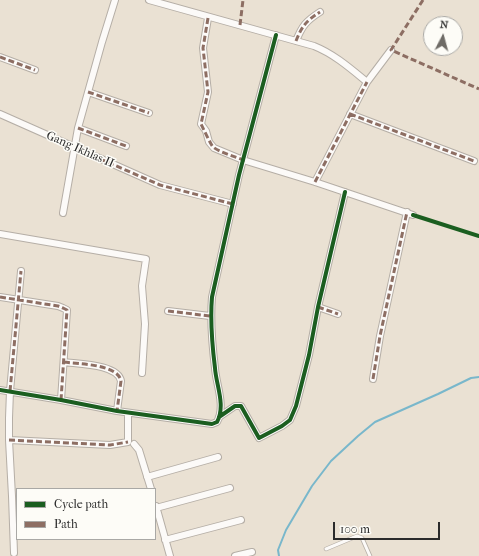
<!DOCTYPE html>
<html>
<head>
<meta charset="utf-8">
<style>
	body { margin:0 }
	#map { position:relative; width:479px; height:556px; overflow:hidden; background:#eae1d3; font-family:"IM FELL French Canon",serif }
	canvas { display:block }
	.legend { position:absolute; left:16px; top:488px; width:140px; height:52px; box-sizing:border-box; background:#fdfcf7; border:1px solid #a9a8a5; margin:0; padding:5px 7px; list-style:none; font-size:12px; color:#2b2b2b }
	.legend li { display:flex; align-items:center; gap:8px; height:20px }
	.legend b { width:20px; border:1px solid #a9a8a5 }
	.north { position:absolute; left:423px; top:16px; width:40px; height:40px; box-sizing:border-box; background:#fdfcf7; border:1px solid #a9a8a5; border-radius:50%; rotate:6deg; font-size:11px; font-weight:700; line-height:16px; text-align:center; color:#2b2b2b }
	.north::after { content:''; display:block; margin:auto; width:14px; height:18px; background:#6e6b66; clip-path:polygon(50% 0,100% 100%,50% 72%,0 100%) }
	.scale { position:absolute; left:333px; top:522px; width:107px; height:18px; box-sizing:border-box; border:2px solid #2b2b2b; border-top:0; padding-left:5px; font-size:12px; line-height:14px; white-space:nowrap; color:#2b2b2b; -webkit-text-stroke:3px #fdfcf7; paint-order:stroke }
</style>
</head>
<body>
<div id="map">
<canvas width="479" height="556"></canvas>
<ul class="legend">
<li><b style="height:5px;background:#1b5e20"></b>Cycle path</li>
<li><b style="height:5px;background:#8d6e63"></b>Path</li>
</ul>
<div class="north">N</div>
<div class="scale">100 m</div>
</div>
<script>
const ctx = document.querySelector('canvas').getContext('2d');
ctx.lineJoin = 'round';
function trace(path, color, width, dash) { ctx.strokeStyle = color; ctx.lineWidth = width; ctx.lineCap = dash ? 'butt' : 'round'; ctx.setLineDash(dash || []); ctx.stroke(path); }
function label(font, color, halo, rows, align = 'center') {
  ctx.font = font + ' "IM FELL French Canon",serif'; ctx.lineWidth = 3; ctx.setLineDash([]); ctx.textBaseline = 'middle'; ctx.strokeStyle = halo; ctx.fillStyle = color; for (const [text, x, y, turn = 0] of rows) {
    ctx.save(); ctx.translate(x, y); ctx.rotate((+turn || 0) * Math.PI / 180); ctx.textAlign = isNaN(turn) ? turn : align; if (halo) ctx.strokeText(text, 0, 0); ctx.fillText(text, 0, 0); ctx.restore();
  }
}
trace(new Path2D(`
	M279,556L278,550L286,530L312,486L331,461L358,436L375,422L438,394L471,378L479,377`), '#79b7cb', 2);
const service = new Path2D(`
	M326,549L357,536L362,538L370,556`);
const minor = new Path2D(`
	M149,0L314,46C334,54 350,68 367,82
	M208,18L203,48L208,92L201,124L206,131L209,142L214,148L243,160L315,182L413,215
	M296,41C302,26 306,21 320,12
	M0,57L35,70
	M88,92L149,113
	M0,114L160,185L233,204
	M350,114L474,161
	M78,128L126,146
	M315,182L367,82L391,50
	M63,213L78,128L102,42L115,0
	M0,234L146,259L142,286L145,324L142,373
	M0,297L58,306L63,308L67,310L61,400
	M318,307L338,314
	M168,311L210,316
	M64,362C78,364 118,364 121,381L117,411
	M373,379L380,336L407,212
	M0,390L61,400L117,411L212,424L217,422C226,405 216,385 215,368C212,344 210,321 212,297L239,175L276,35
	M219,417L235,406H241L259,438L282,426L290,420L296,406L309,355L318,307L345,192
	M9,440L110,445L128,442V413
	M134,444L139,450L151,489
	M147,477L218,457
	M156,506L170,556
	M156,508L230,488
	M165,540L241,520
	M14,553L12,496L9,440V418L10,391L21,271
	M235,556L252,552`);
trace(service, '#b5aea6', 4.5);
trace(minor, '#b5aea6', 8);
trace(service, '#fcfaf8', 3);
trace(minor, '#fcfaf8', 6);
trace(new Path2D(`
	M423,0L391,50L479,89
	M208,18L203,48L208,92L201,124C203,128 211,145 213,147C221,153 234,156 243,160V163
	M240,25L243,0
	M296,41C302,26 306,21 320,12
	M0,57L35,70
	M88,92L149,113
	M350,114L474,161
	M78,128L126,146
	M75,148L160,185L233,204
	M315,182L367,82
	M0,297L58,306L63,308L67,310L61,400
	M318,307L338,314
	M168,311L210,316
	M64,362C78,364 118,364 121,381L117,411
	M373,379L380,336L407,212
	M10,391L21,271
	M9,440L110,445L128,442`), '#8d6e63', 3, [6, 3]);
trace(new Path2D(`
	M413,215L479,236
	M0,390L61,400L117,411L212,424L217,422C226,405 216,385 215,368C212,344 210,321 212,297L239,175L276,35
	M219,417L235,406H241L259,438L282,426L290,420L296,406L309,355L318,307L345,192`), '#1b5e20', 4);
label('12px', '#2b2b2b', '#fdfcf7', [
	["Gang Ikhlas II",80,150,24]
]);
</script>
</body>
</html>
